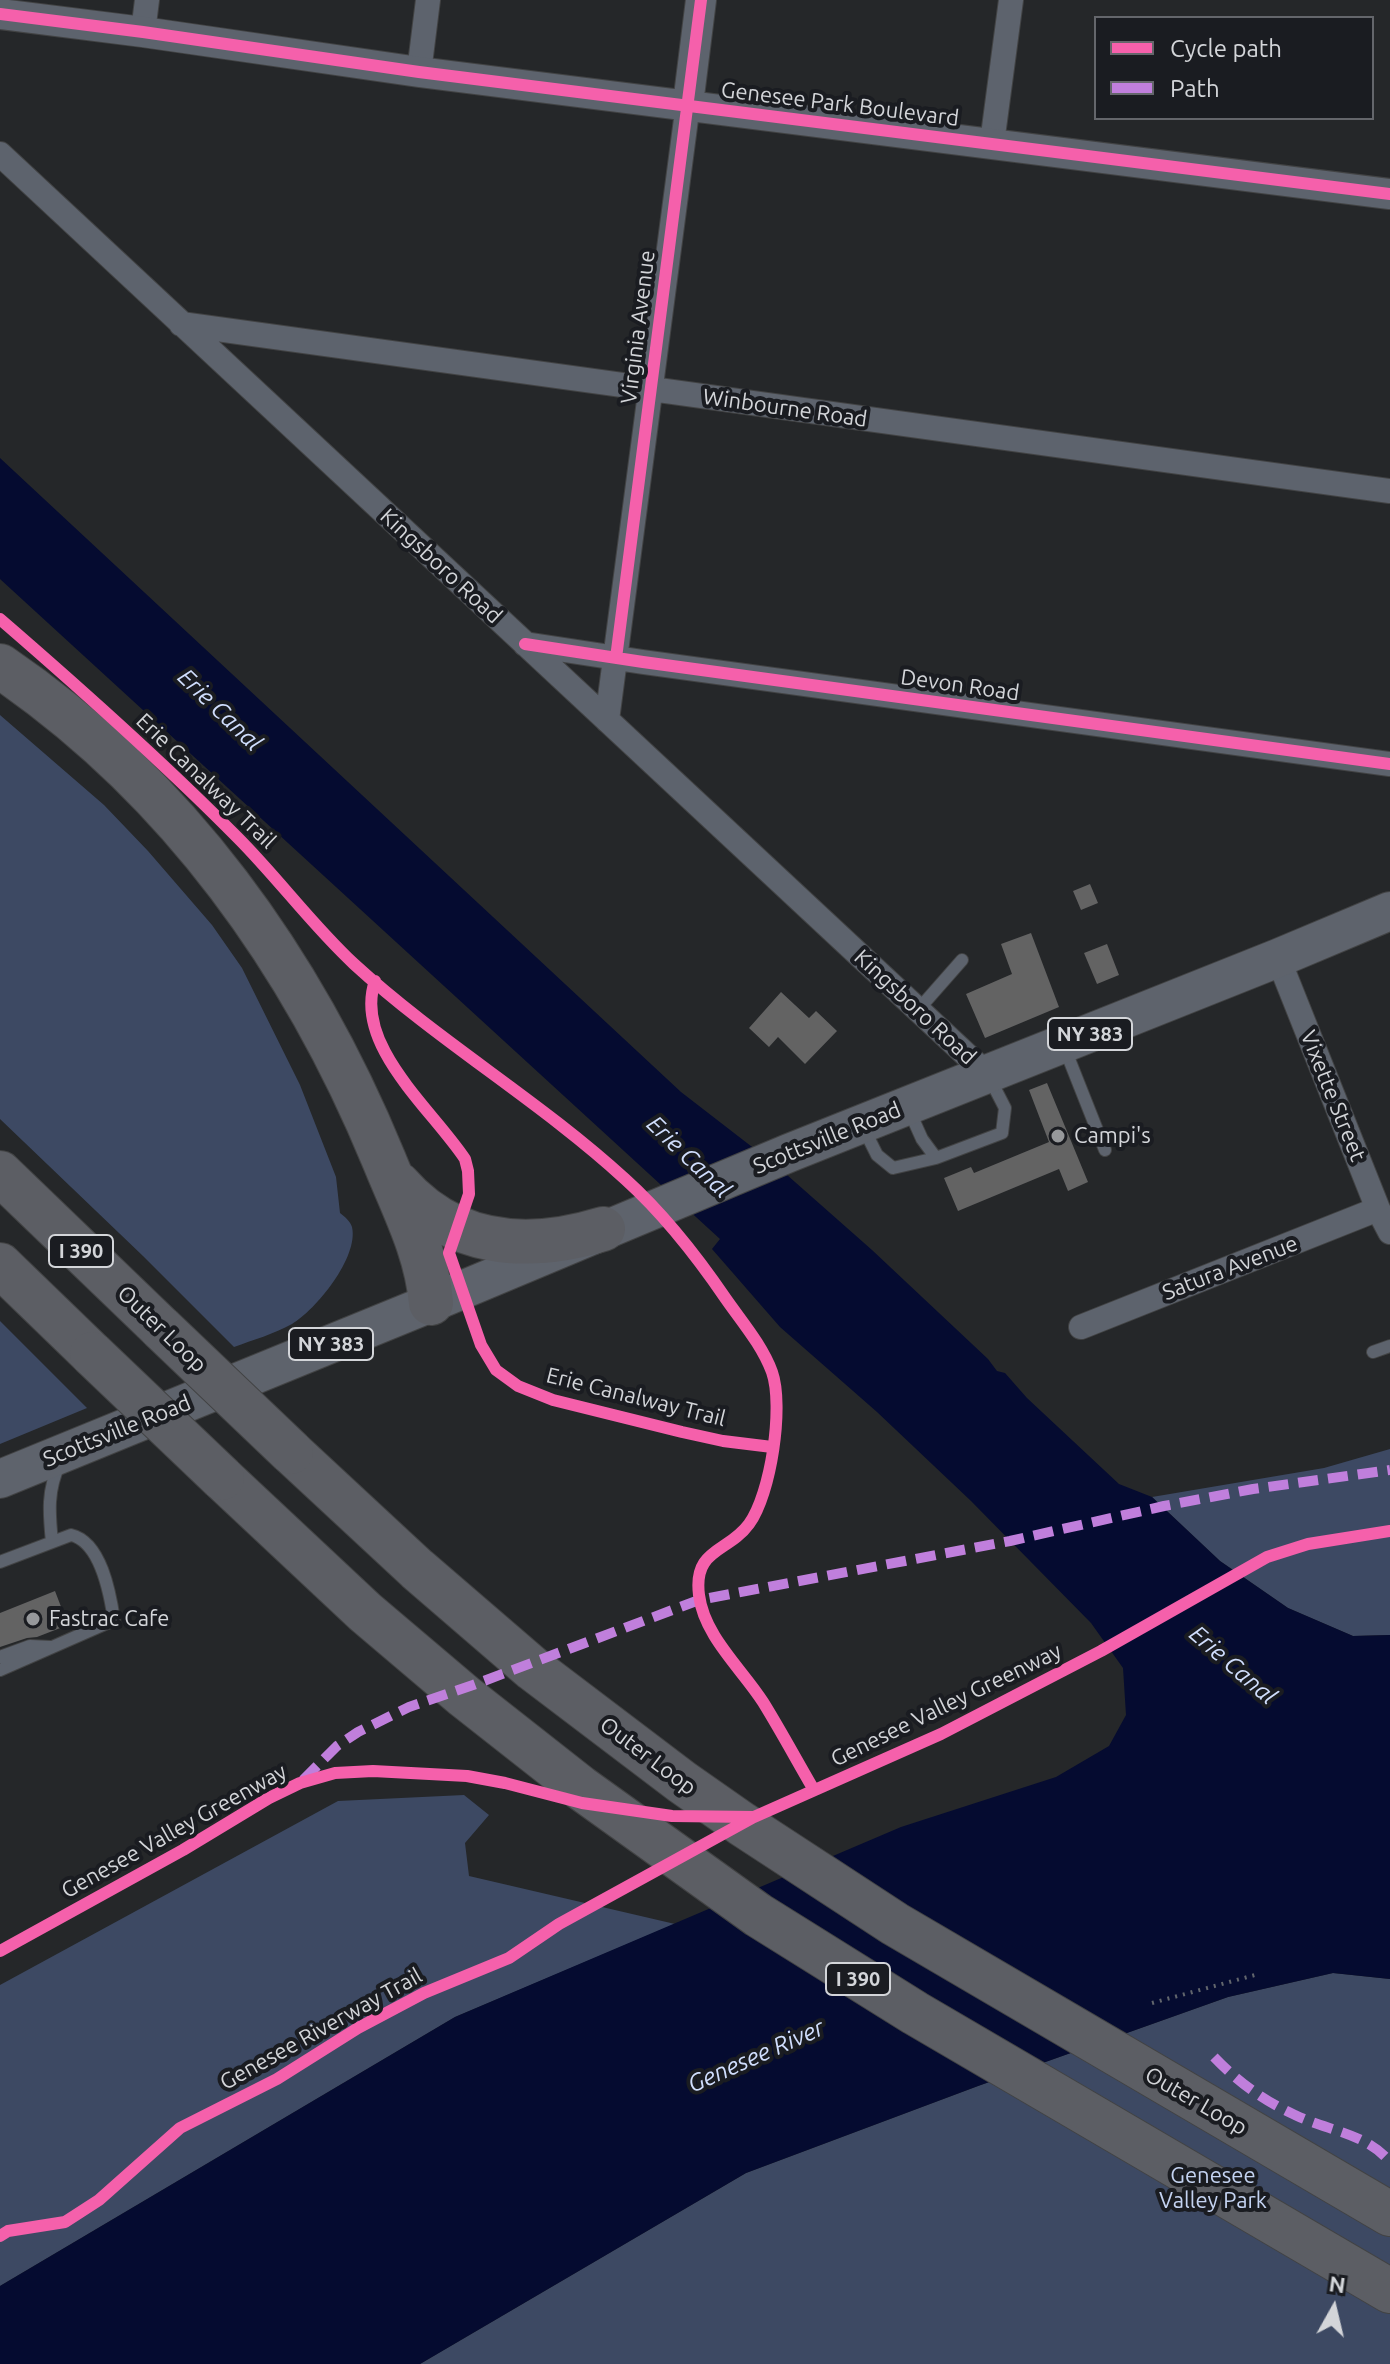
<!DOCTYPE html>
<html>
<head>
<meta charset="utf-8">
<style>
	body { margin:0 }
	#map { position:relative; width:1390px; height:2364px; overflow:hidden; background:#252729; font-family:Ubuntu,sans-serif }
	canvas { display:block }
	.legend { position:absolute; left:1094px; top:16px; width:280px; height:104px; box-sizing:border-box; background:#1a1c21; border:2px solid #64666b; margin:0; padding:10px 14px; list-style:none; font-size:24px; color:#d3d5d9 }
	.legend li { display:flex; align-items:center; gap:16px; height:40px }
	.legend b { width:40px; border:2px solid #64666b }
	.north { position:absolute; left:1294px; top:2268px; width:80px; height:80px; -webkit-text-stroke:6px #1a1c21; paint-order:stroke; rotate:8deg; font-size:22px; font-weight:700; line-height:32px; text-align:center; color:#d3d5d9 }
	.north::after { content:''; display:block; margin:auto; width:28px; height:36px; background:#d3d5d9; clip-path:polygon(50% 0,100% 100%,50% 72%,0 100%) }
</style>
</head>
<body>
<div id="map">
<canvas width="1390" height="2364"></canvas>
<ul class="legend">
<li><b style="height:10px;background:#f560ab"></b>Cycle path</li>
<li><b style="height:10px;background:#c07fdc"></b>Path</li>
</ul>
<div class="north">N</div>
</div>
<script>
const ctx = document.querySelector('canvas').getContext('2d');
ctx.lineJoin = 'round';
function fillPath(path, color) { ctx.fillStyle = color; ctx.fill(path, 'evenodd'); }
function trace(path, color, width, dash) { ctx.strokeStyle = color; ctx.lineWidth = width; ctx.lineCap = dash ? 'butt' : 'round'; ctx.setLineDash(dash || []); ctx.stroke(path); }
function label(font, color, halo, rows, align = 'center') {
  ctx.font = font + ' Ubuntu,sans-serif'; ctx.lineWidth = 8; ctx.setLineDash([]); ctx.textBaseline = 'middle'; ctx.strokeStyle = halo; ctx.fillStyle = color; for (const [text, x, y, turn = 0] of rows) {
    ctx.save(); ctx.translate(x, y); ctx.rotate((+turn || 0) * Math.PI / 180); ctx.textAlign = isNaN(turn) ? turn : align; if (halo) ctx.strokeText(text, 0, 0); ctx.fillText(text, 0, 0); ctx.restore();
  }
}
fillPath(new Path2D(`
	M0,715L104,805L148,851L212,925L242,968L300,1085L336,1177L340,1213C345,1217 350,1221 352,1227C359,1257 316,1310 292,1324C274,1334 253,1340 234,1347L143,1256L0,1119Z
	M0,1321L87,1408L0,1444Z
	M1390,1449V1635L1353,1636L1288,1608L1220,1561L1152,1497L1324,1468Z
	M464,1795L489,1815L465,1843L469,1876L675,1924L455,2017L0,2286V1985L338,1801Z
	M1333,1973L1390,1979V2364H420L746,2173L978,2086L1228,1997Z`), '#3d4963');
fillPath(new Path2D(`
	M0,458L681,1092L778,1167L872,1250L988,1359L997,1371L1005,1373L1027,1398L1119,1484L1152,1497L1220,1561L1288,1608L1353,1636L1390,1635V1979L1333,1973L1228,1997L978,2086L746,2173L420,2364H0V2286L455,2017L901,1827L1056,1777L1109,1746L1126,1715L1123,1668L1091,1623L971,1501L877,1412L780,1327L712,1249L720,1239L0,579Z`), '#050b30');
fillPath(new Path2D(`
	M1090,884L1098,903L1081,910L1073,891Z
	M1031,933L1059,1007L985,1038L966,994L1012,974L1001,944Z
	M1107,944L1119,975L1097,984L1084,953Z
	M781,992L809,1018L816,1011L837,1031L805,1064L778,1037L769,1047L749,1028Z
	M1047,1083L1088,1182L1068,1191L1059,1169L958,1211L944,1178L971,1167L974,1173L1049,1142L1029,1090Z
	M55,1591L68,1625L37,1637L27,1638L0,1647V1613Z`), '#636363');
const service = new Path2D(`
	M918,1010L962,960
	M1065,1049L1105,1150
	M909,1110L922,1139L936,1158L1002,1133L1005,1108L989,1077
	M863,1127L877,1155L893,1168L936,1158
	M1373,1352L1390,1346
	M52,1542C49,1513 47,1490 60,1463
	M0,1562L71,1535C101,1542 110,1593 114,1620L0,1670
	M0,1657L30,1646L51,1647`);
const minor = new Path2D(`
	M143,32L147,0
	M419,72L428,0
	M992,143L1011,0
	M0,154L988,1075
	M181,324L1390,491
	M525,644L643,662L1390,764
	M607,720L688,104
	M1278,958L1378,1209L1390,1232
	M1081,1327L1378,1209`);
const tertiary = new Path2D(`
	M0,14L143,32L419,72L1390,194
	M688,104L701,0`);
const primary = new Path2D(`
	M0,1479L431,1303L789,1153L1278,958L1390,911`);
const motorway = new Path2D(`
	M0,666C178,787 303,963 384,1160C403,1207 427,1252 431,1303
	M0,1173L161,1328
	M398,1184C453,1247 528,1252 603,1229
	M0,1265L92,1354
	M291,1452L417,1569L533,1669L682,1782L742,1824L895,1924L1390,2214
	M222,1478L365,1612L464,1696L581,1788L758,1915L915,2013L1390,2291`);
trace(service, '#424344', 14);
trace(minor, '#424344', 26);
trace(tertiary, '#424344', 32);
trace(primary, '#424344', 40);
trace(motorway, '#424344', 46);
trace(new Path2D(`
	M1152,2003L1255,1975`), '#62666d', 4, [2, 6]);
trace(service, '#5d636d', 12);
trace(minor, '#5d636d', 24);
trace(tertiary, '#5d636d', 30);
trace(primary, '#5e636c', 38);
trace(motorway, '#5c5e64', 44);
const motorwayBridge = new Path2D(`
	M161,1328L291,1452
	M92,1354L222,1478`);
trace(motorwayBridge, '#424344', 46, []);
trace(motorwayBridge, '#5c5e64', 44);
trace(new Path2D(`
	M303,1780L337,1746L358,1732L409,1707L473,1685L699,1600L1010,1541L1164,1506L1253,1489L1390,1470
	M1214,2057C1238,2082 1264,2101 1295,2115C1328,2131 1366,2133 1390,2162`), '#c07fdc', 10, [20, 10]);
trace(new Path2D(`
	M0,14L143,32L419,72L1390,194
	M0,619C81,689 162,761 237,837C278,878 312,925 354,964C439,1042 540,1101 625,1179C665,1215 696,1255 726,1299C742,1322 762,1345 772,1372C784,1406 771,1494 749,1524C728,1553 693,1548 699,1595C704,1636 742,1669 763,1702C781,1731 797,1761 814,1790
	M525,644L643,662L1390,764
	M616,658L701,0
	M375,981C353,1045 432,1109 465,1159L468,1171L469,1194L449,1253L481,1345L496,1370L518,1386L553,1400L682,1432L723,1441L772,1447
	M0,1951L183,1850L269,1798L300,1783L335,1773L373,1771L467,1776L505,1783L582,1803L672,1816L754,1817L941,1734L1101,1651L1267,1557L1308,1544L1390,1531
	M0,2236L8,2231L65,2222L99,2200L180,2128L277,2079L358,2028L424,1993L509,1958L559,1924L752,1818`), '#f560ab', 12);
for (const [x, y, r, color] of [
	[1058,1136,8,"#96989b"],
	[33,1619,8,"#96989b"]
]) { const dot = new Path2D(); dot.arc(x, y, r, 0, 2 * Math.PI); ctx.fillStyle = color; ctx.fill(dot); trace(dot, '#1a1c21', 3); }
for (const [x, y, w] of [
	[1090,1034,84],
	[81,1251,64],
	[331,1344,84],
	[858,1979,64]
]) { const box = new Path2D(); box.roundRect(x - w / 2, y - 16, w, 32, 6); ctx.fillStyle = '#1a1c21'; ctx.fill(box); trace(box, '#d3d5d9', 2); }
label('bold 20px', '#d3d5d9', null, [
	["NY 383",1090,1034],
	["I 390",81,1251],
	["NY 383",331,1344],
	["I 390",858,1979]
]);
label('22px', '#d3d5d9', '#1a1c21', [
	["Genesee Park Boulevard",840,104,7],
	["Virginia Avenue",638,327,-83],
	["Winbourne Road",785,408,8],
	["Kingsboro Road",441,566,43],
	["Devon Road",960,685,8],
	["Erie Canalway Trail",206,781,44],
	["Kingsboro Road",915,1007,43],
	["Vixette Street",1333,1096,68],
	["Scottsville Road",827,1138,-22],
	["Satura Avenue",1230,1268,-21],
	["Outer Loop",162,1329,44],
	["Erie Canalway Trail",636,1397,14],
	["Scottsville Road",117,1431,-22],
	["Genesee Valley Greenway",946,1705,-26],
	["Outer Loop",648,1756,37],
	["Genesee Valley Greenway",174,1831,-29],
	["Genesee Riverway Trail",321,2029,-29],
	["Outer Loop",1196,2101,30]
]);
label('22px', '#d3d5d9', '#1a1c21', [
	["Campi's",1074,1136],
	["Fastrac Cafe",49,1619]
], 'left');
label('22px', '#c4d3f1', '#1a1c21', [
	["Genesee",1213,2176],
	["Valley Park",1213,2201]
]);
label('italic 24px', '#d0defd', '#1a1c21', [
	["Erie Canal",220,710,44],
	["Erie Canal",689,1157,44],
	["Erie Canal",1233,1665,41],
	["Genesee River",756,2056,-24]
]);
</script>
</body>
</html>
